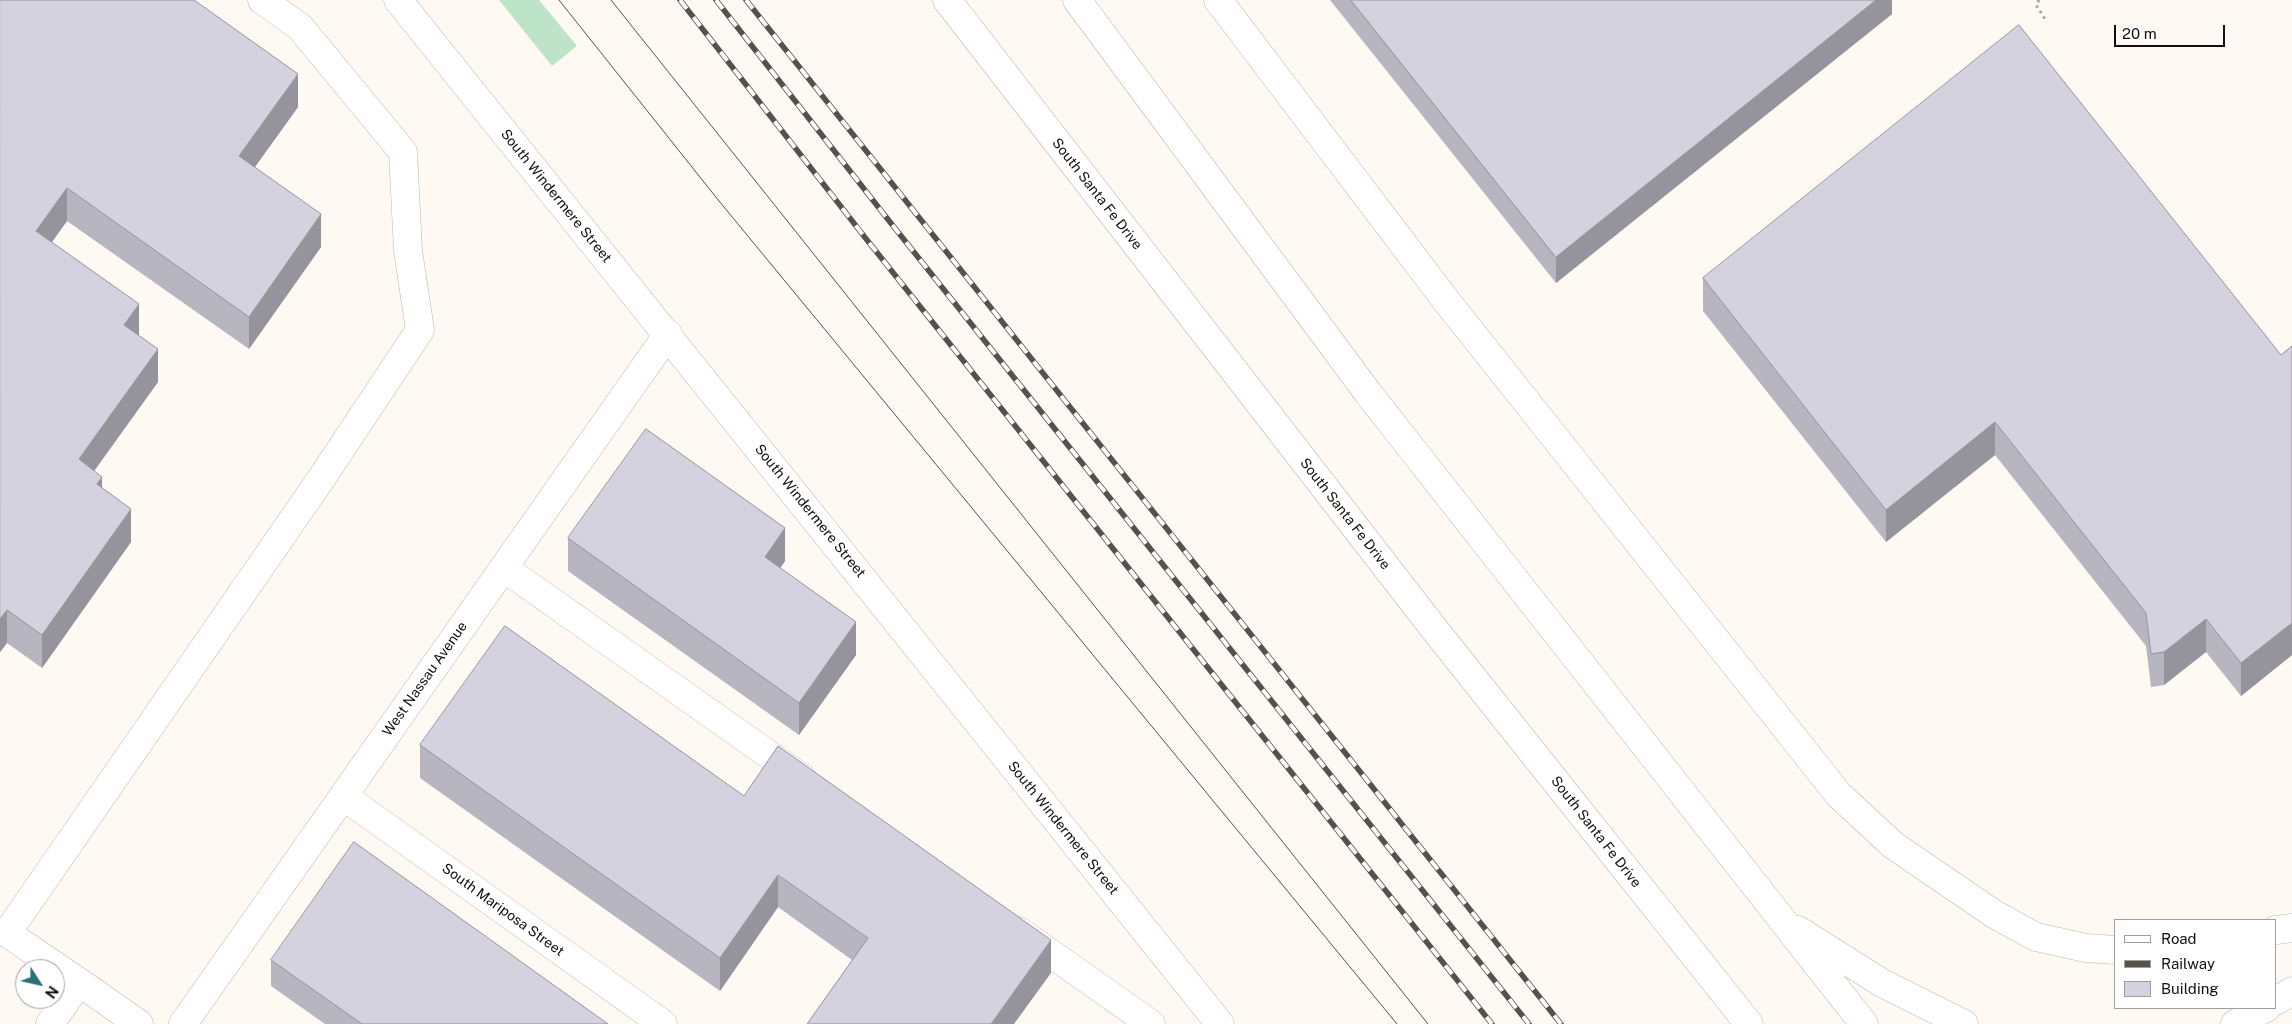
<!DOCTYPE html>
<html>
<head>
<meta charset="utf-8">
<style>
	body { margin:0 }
	#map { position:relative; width:2292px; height:1024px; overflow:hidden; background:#fff9f3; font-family:"Public Sans",sans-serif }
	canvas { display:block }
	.legend { position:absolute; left:2114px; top:919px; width:162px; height:90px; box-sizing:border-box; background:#fff; border:1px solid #a09f9e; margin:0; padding:6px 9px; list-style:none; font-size:15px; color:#120f0c }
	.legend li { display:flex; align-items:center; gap:10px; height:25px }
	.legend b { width:25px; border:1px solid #a09f9e }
	.north { position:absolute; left:15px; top:959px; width:50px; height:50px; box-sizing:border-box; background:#fff; border:1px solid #a09f9e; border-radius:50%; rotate:125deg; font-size:14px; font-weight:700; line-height:20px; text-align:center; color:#120f0c }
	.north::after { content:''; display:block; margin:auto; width:18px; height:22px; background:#28707b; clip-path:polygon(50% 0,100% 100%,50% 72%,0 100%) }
	.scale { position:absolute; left:2114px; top:25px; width:111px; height:22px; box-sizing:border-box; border:2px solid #120f0c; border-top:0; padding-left:6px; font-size:15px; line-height:18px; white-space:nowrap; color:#120f0c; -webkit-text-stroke:4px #fff; paint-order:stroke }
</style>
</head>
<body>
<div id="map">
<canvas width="2292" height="1024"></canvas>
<ul class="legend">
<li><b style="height:6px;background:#fff"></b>Road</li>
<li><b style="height:6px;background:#55514d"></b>Railway</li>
<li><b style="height:14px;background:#d5d2df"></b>Building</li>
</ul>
<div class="north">N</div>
<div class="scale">20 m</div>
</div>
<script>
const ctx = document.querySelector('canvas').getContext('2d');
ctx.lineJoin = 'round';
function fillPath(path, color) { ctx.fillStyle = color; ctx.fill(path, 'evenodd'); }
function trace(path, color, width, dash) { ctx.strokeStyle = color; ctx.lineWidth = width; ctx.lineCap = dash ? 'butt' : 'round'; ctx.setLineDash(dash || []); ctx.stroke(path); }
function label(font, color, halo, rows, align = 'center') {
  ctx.font = font + ' "Public Sans",sans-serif'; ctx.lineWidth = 4; ctx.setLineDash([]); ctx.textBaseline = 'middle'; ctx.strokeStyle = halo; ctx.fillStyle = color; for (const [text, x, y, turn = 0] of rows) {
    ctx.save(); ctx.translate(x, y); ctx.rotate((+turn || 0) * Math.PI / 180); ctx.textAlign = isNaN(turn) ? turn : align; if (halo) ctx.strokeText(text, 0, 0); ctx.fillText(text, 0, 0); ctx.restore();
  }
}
fillPath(new Path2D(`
	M499,0H539L577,46L552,66Z`), '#bde4c8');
const minor = new Path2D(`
	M398,0L1220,1024
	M1218,0L1448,303L1839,795L1893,845L1994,914L2036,937L2086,948L2116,950
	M504,568L802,778
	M343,796L663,1024
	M2276,930L2292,928
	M1019,931L1151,1024
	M79,982L139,1024
	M50,1024L79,982L7,933L321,479L420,330L408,251L403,152L300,27L262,0
	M183,1024L668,334`);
const highway = new Path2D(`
	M947,0L1435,630L1749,1024
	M1077,0L1368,393L1864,1024
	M1798,930L1882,983L1964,1024
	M2276,1001L2292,991
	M2235,1024L2266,1008`);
trace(minor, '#beb4ab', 29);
trace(highway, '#beb4ab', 29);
trace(new Path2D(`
	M2039,0L2036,5L2047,22`), '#aaa5a0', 3, [2.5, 4]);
trace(minor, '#fff', 28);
trace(highway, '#fff', 28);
trace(new Path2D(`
	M559,0L719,201L1397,1024
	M611,0L1428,1024`), '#55514d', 1);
const rail = new Path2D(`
	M680,0L867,240L1492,1024
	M716,0L890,222L1529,1024
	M746,0L1561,1024`);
trace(rail, '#55514d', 5.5);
trace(rail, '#fff', 4, [11]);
fillPath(new Path2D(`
	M0,0L298,107L255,167L321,247L249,349L67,221L52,242L139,336L158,382L94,471L102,488L131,542L42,668L7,643L0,652Z
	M1330,0H1892V14L1556,283Z
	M1703,278L2281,355L2292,346V655L2241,696L2206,652L2164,685L2151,687L2146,646L1995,455L1886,542L1703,311Z
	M568,538L785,561L780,568L856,655L799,735L568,571Z
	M420,745L744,796L1051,973L852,960L778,907L720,991L420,778Z
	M271,960L608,1024H325L271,986Z`), '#b7b5c0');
fillPath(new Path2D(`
	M1876,0H1892V14L1556,283V257Z
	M298,74V107L239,189V156Z
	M67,188V221L36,264V231Z
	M321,214V247L249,349V317Z
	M139,304V337L124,325Z
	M158,349V382L79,492V459Z
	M1995,422V455L1886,542V510Z
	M102,477V509L97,484Z
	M131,509V542L42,668V635Z
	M785,528V561L765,590V557Z
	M7,610V643L0,652V619Z
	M2206,619V652L2164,685V652Z
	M856,622V655L799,735V703Z
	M2292,623V655L2241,696V663Z
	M778,875V907L720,991V958Z
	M1051,940V973L1014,1024H991Z`), '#95939c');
const building = new Path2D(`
	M0,0H194L298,74L239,156L321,214L249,317L67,188L36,231L139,304L124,325L158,349L79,459L102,477L97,484L131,509L42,635L7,610L0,619Z
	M1351,0H1876L1556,257Z
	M2019,25L2281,355L2292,346V623L2241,663L2206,619L2164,652L2151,654L2146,613L1995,422L1886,510L1703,278Z
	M646,429L785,528L765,557L856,622L799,703L568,538Z
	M505,626L744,796L778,746L1051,940L991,1024H807L868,938L778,875L720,958L420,745Z
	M354,842L608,1024H362L271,960Z`);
fillPath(building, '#d5d2df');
trace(building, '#95939c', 1);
label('14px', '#120f0c', '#fff', [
	["South Santa Fe Drive",1097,194,52],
	["South Windermere Street",556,196,51],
	["South Windermere Street",810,511,51],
	["South Santa Fe Drive",1345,514,52],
	["West Nassau Avenue",425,679,-55],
	["South Windermere Street",1063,828,51],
	["South Santa Fe Drive",1596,832,52],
	["South Mariposa Street",503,910,36]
]);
</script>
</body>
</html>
